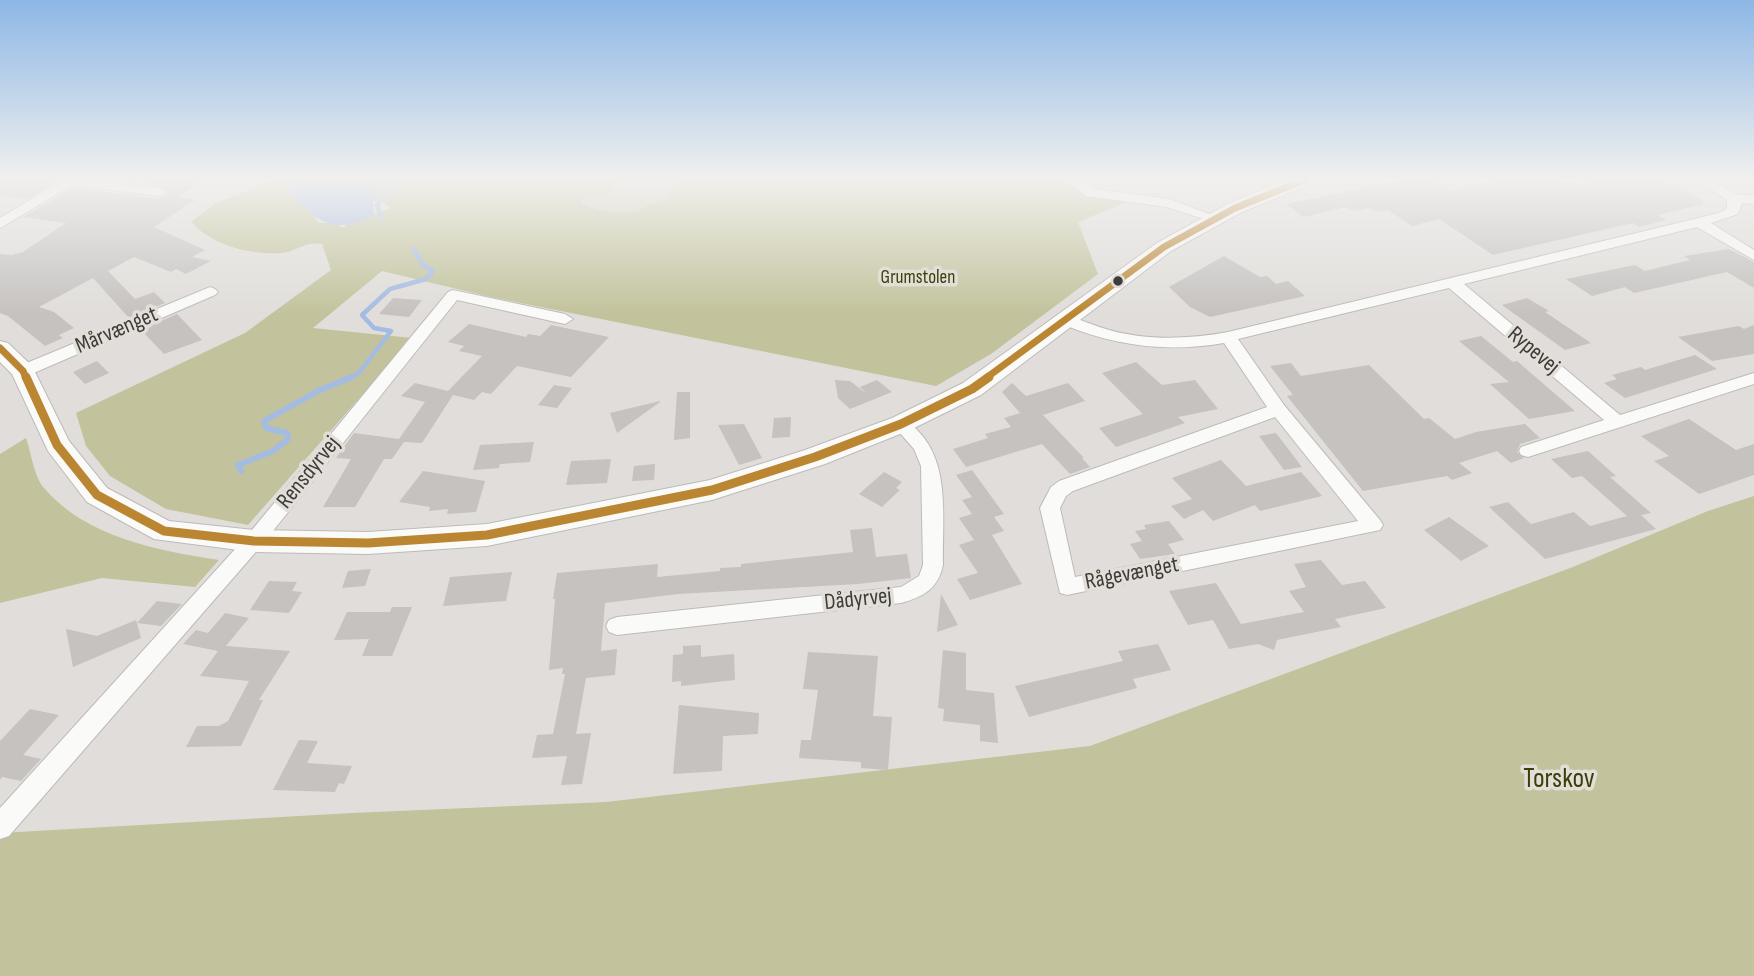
<!DOCTYPE html>
<html>
<head>
<meta charset="utf-8">
<style>
	body { margin:0 }
	canvas { display:block; background:#e0ddda }
</style>
</head>
<body>
<canvas width="1754" height="976"></canvas>
<script>
const ctx = document.querySelector('canvas').getContext('2d');
ctx.lineJoin = 'round';
function fillPath(path, color) { ctx.fillStyle = color; ctx.fill(path, 'evenodd'); }
function trace(path, color, width, dash) { ctx.strokeStyle = color; ctx.lineWidth = width; ctx.lineCap = dash ? 'butt' : 'round'; ctx.setLineDash(dash || []); ctx.stroke(path); }
function label(font, color, halo, rows, align = 'center') {
  ctx.font = font + ' "Sofia Sans Condensed",sans-serif'; ctx.lineWidth = 7; ctx.setLineDash([]); ctx.textBaseline = 'middle'; ctx.strokeStyle = halo; ctx.fillStyle = color; for (const [text, x, y, turn = 0] of rows) {
    ctx.save(); ctx.translate(x, y); ctx.rotate((+turn || 0) * Math.PI / 180); ctx.textAlign = isNaN(turn) ? turn : align; if (halo) ctx.strokeText(text, 0, 0); ctx.fillText(text, 0, 0); ctx.restore();
  }
}
fillPath(new Path2D(`
	M618,178H670L679,187L669,201C647,199 647,211 632,212C618,214 586,212 580,198L609,192Z`), '#cecfb6');
fillPath(new Path2D(`
	M278,178H620L609,192L581,198L582,203C593,211 618,214 632,212C647,211 647,199 669,201L668,194L679,187L670,178H1060L1084,194L1127,202L1078,222L1098,274L991,354L936,386L491,297L382,271L313,328L412,338L248,525L166,509L110,476L86,446L76,413L245,333L331,270L322,244C305,241 296,252 281,253C249,255 212,245 191,222L214,204ZM322,201H381L391,208L348,223L344,228L334,223H319L312,213Z
	M26,438C31,452 34,477 44,488C85,537 159,551 219,560L195,587L102,578L0,603V454Z
	M1754,496V976H0V833L352,813L606,802L1090,746L1573,567L1708,511Z`), '#c2c39c');
fillPath(new Path2D(`
	M297,178H389L373,198L374,216C331,236 316,221 288,190Z`), '#a4bbe2');
trace(new Path2D(`
	M381,217L377,205L402,178
	M347,378L358,374L391,331L374,328L362,315L390,289L426,279L433,271L422,264L413,248`), '#a4bbe2', 4.5);
trace(new Path2D(`
	M241,471L238,465L273,451L288,439L287,433L266,428L264,421L320,390L352,377`), '#a4bbe2', 6);
fillPath(new Path2D(`
	M0,178H62L27,199L0,195Z
	M99,178H206L179,197L195,200L154,227L205,250L192,257L211,261L186,274L176,269L171,272L134,257L108,271L135,299L154,292L165,303L129,318L93,278L39,307L54,312L74,328L59,335L63,338L45,346L8,316L0,313V254L12,255L23,252L66,223L23,217L73,188L159,199L168,193L159,185Z
	M1411,178H1432L1452,190L1505,178H1534L1588,184L1580,178H1659L1704,201L1701,202L1704,204L1657,215L1666,220L1639,227L1633,223L1493,255L1439,219L1412,226L1388,210L1376,212L1370,208L1352,211L1346,207L1303,217L1286,204Z
	M1729,249L1754,262V288L1727,272L1634,293L1625,287L1592,296L1566,279L1635,265L1645,271L1690,260L1684,256Z
	M1224,256L1260,277L1267,276L1276,284L1288,281L1305,296L1210,317L1190,307L1169,287Z
	M393,298L422,300L409,317L379,314Z
	M1527,298L1549,311L1545,312L1591,343L1565,350L1502,305Z
	M177,314L202,340L164,354L141,330Z
	M469,324L526,337L528,334L540,336L551,325L609,337L571,377L517,366L491,394L482,392L474,400L453,395L422,443L404,442L392,459H384L355,507H323L351,459L336,458L354,433L399,439L425,402L401,396L415,383L448,391L482,356L459,351L464,346L448,342Z
	M1754,325V354L1712,361L1678,337L1739,326L1744,329Z
	M1481,336L1513,362L1517,361L1575,411L1529,419L1490,384L1509,382L1459,341Z
	M1695,355L1717,369L1625,398L1604,383L1617,379L1612,375L1641,367L1645,370Z
	M97,361L109,373L85,384L73,372Z
	M1136,362L1162,385L1195,380L1218,409L1178,417L1185,423L1116,447L1099,428L1143,414L1102,373Z
	M1291,363L1301,376L1369,365L1424,419L1429,418L1455,439L1476,432L1525,424L1540,438L1520,444L1517,452L1524,458L1511,463L1497,451L1459,463L1472,473L1452,480L1447,476L1363,491L1287,396L1293,395L1270,366Z
	M835,380L850,381L867,394L860,387L877,380L892,392L850,409L838,398Z
	M1012,383L1026,396L1068,383L1085,401L1043,415L1084,458H1082L1090,467L1070,474L1042,444L966,467L953,449L988,438L985,434L1011,427L1004,418L1020,413L1002,392Z
	M554,385L572,388L557,408L538,405Z
	M677,392H690V438L674,440Z
	M660,401V402L617,433L610,413Z
	M791,417L790,437L772,438L774,418Z
	M1689,419L1736,450L1754,444V475L1699,494L1654,461L1669,456L1641,436Z
	M744,424L762,458L739,465L718,425Z
	M1276,433L1302,467L1284,470L1259,436Z
	M534,442L530,462L500,464L499,468L473,470L480,445Z
	M1588,451L1616,476L1610,477L1651,513L1641,515L1656,529L1545,559L1489,507L1508,502L1531,524L1574,512L1590,526L1627,516L1582,476L1572,478L1551,459Z
	M611,459L607,483L566,485L571,461Z
	M1221,460L1246,486L1301,472L1322,496L1260,511L1255,505L1213,521L1203,510L1184,519L1171,506L1192,499L1172,478Z
	M655,464L654,480L632,481L634,466Z
	M972,470L1004,514L994,517L1004,531L992,535L1022,584L970,600L957,579L978,573L959,545L974,540L959,518L972,514L962,500L972,497L956,475Z
	M423,471L485,481L476,512L447,514L448,509L429,511L430,507L399,502Z
	M884,472L902,482L896,488L900,490L882,507L859,494Z
	M1449,517L1489,546L1461,561L1424,530Z
	M1169,521L1184,540L1168,544L1175,554L1140,559L1130,544L1142,541L1135,531L1146,529L1144,525Z
	M872,528L876,557L907,554L911,578L858,584L678,594L605,603L601,651L617,649L615,675L586,678L576,734L591,733L582,784L561,785L567,756L532,758L537,735L553,734L565,674H562L563,668L549,670L555,599H553L557,573L658,564L657,577L720,571V568L741,567V564L853,552L850,530Z
	M1321,560L1342,585L1365,581L1386,608L1335,619L1341,627L1277,640L1274,650L1258,644L1229,649L1213,620L1188,625L1169,591L1216,583L1241,624L1304,612L1289,591L1306,587L1294,564Z
	M371,569L365,586L342,588L348,571Z
	M512,572L506,601L443,606L450,577Z
	M269,581L297,582L292,591L302,592L289,613L250,610Z
	M941,594L958,625L937,632Z
	M157,601L182,604L161,626L137,623Z
	M392,607H412L392,656H362L369,639L334,640L347,612H390Z
	M225,613L249,618L226,646L290,651L259,700H263L241,746L186,747L197,726H219L228,721L249,681L200,676L218,651L183,644L196,630L208,633Z
	M136,620L141,638L73,667L66,629L97,636Z
	M1158,644L1171,670L1133,679L1137,688L1029,717L1015,686L1123,661L1118,651Z
	M701,645V657L734,654L735,680L681,686V681L672,682L673,655L683,654V646Z
	M943,650L966,653V690L994,693L998,743L980,741V725L943,721L944,709L938,708Z
	M808,652L878,656L873,716L892,717L888,770L861,768V762L799,758L801,740H811L818,690L803,689Z
	M679,705L759,713L758,734L723,736L722,771L673,774Z
	M30,709L59,715L23,755L41,759L21,781L2,777L0,780V741Z
	M299,740L318,741L307,763L352,766L344,784L339,783L335,792L273,790Z`), '#c5c2c0');
const street = new Path2D(`
	M66,178H81L159,188L166,192L159,196L72,185L0,228V218Z
	M1071,178H1084L1095,189L1169,199L1220,218L1213,222L1167,207L1086,196L1077,189Z
	M1694,178H1709L1736,194L1754,196V204L1742,203L1738,214L1711,223L1754,250V260L1697,227L1464,284L1620,415L1754,373V384L1528,457L1521,455L1519,451L1521,447L1604,420L1449,288L1238,339L1284,405L1380,520L1383,525L1380,530L1067,595L1060,593L1040,508L1051,487L1059,481L1267,407L1224,343C1167,353 1115,346 1062,324L1060,321L1062,318L1068,316C1082,320 1095,326 1109,330C1148,341 1189,339 1228,332L1719,213L1727,209V200ZM1275,417L1358,521L1075,577L1060,508L1066,496L1073,491Z
	M210,287L215,289L218,292L215,295L29,375L23,376L15,371L17,367Z
	M453,290L565,314L573,319L565,324L457,300L261,546L9,836L0,839V808L247,536L448,292Z
	M901,418C909,420 912,425 918,431C951,464 942,521 943,565C938,589 923,597 901,603L617,635L609,632L606,626L609,620L617,617L901,587L919,576L923,565L921,466L914,449L892,424Z`);
const secondary = new Path2D(`
	M1291,178H1319L1316,182L1242,212L1171,251L981,395L910,430L825,464L712,500L487,546L368,554L254,552L154,539L87,502L48,451L12,374L0,362V341L8,343L32,366L69,441L107,488L169,521L254,530L368,532L487,524L710,480L805,450L892,418L963,383L1157,243L1228,204Z`);
trace(street, '#bdbbb9', 2);
trace(secondary, '#bdbbb9', 2);
fillPath(street, '#fafaf9');
fillPath(secondary, '#fafaf9');
trace(new Path2D(`
	M0,348L23,371L26,378
	M986,378L1164,247L1235,208L1309,178`), '#bb8632', 7);
trace(new Path2D(`
	M26,377L57,445L97,495L164,531L254,541L368,543L487,535L712,490L815,457L901,424L972,389L989,377`), '#bb8632', 9);
const sky = ctx.createLinearGradient(0, 0, 0, 314);
sky.addColorStop(0, '#8db7e6');
sky.addColorStop(0.57, '#f1f0ee');
sky.addColorStop(1, '#f1f0ee00');
ctx.fillStyle = sky;
ctx.fillRect(0, 0, 1754, 314);
for (const [x, y, r, color] of [
	[1118,281,6,"#3e3c3a"]
]) { const dot = new Path2D(); dot.arc(x, y, r, 0, 2 * Math.PI); ctx.fillStyle = color; ctx.fill(dot); trace(dot, '#e2ded8', 2.5); }
label('19px', '#3d3e07', '#e2ded8', [
	["Grumstolen",918,278]
]);
label('23px', '#3e3c3a', '#e2ded8', [
	["Mårvænget",117,331,-23],
	["Rypevej",1533,351,40],
	["Rensdyrvej",309,473,-51],
	["Rågevænget",1132,574,-11],
	["Dådyrvej",858,600,-6]
]);
label('28px', '#3d3e07', '#e2ded8', [
	["Torskov",1559,780]
]);
</script>
</body>
</html>
